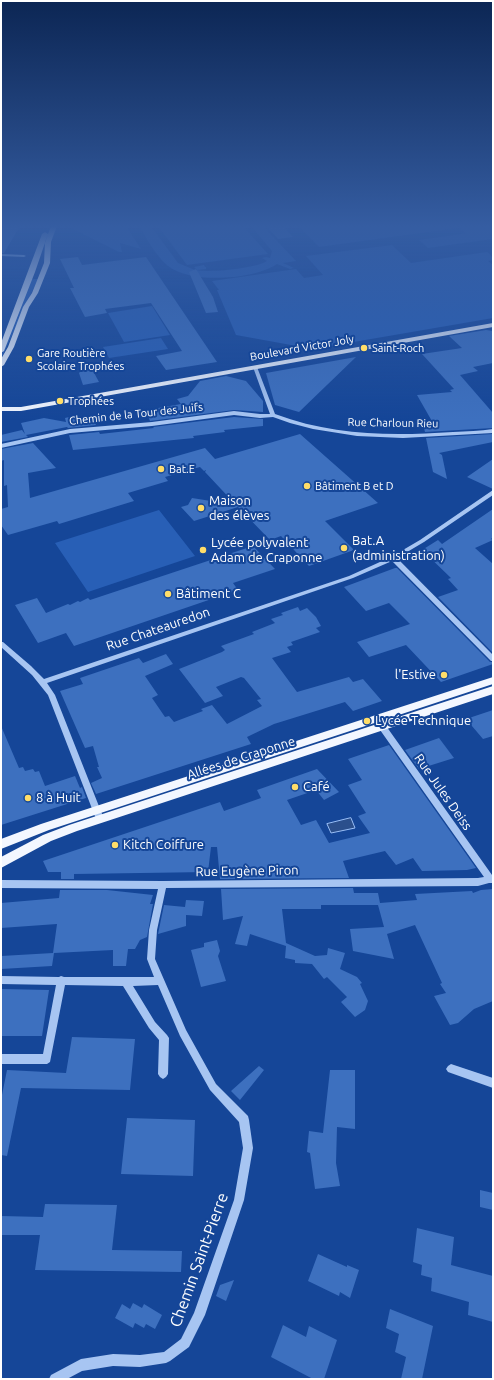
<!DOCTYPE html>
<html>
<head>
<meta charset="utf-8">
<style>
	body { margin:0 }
	#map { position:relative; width:494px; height:1380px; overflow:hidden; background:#154698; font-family:Ubuntu,sans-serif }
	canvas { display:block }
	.frame { position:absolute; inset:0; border:2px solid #fff; pointer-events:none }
</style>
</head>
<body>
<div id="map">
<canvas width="494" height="1380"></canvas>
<div class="frame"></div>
</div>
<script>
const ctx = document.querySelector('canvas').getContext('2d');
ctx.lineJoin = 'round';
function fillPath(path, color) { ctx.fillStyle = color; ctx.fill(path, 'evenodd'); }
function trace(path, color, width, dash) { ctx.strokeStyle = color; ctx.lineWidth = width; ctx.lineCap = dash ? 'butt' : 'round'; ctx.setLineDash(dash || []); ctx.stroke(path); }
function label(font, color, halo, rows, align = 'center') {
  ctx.font = font + ' Ubuntu,sans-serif'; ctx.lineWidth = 4; ctx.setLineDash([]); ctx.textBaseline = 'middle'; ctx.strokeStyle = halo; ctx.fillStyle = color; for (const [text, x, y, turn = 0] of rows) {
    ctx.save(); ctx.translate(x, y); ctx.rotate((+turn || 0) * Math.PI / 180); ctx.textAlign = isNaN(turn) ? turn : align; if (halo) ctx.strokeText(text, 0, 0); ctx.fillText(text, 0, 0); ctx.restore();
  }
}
fillPath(new Path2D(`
	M77,226H126L141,249L120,243L122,252H119L71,228Z
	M139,226H151L178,263L195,270H197L194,267L204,265L205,267L252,261L206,267V269L197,270C210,273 257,268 267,261L262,258L266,257L270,258L272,251L251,226H263L296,261L283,263L294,268L290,269L277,264C254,280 190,284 168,266C156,256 147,239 139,226Z
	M158,226H243L268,254L187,265Z
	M298,226H456L458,228L319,247Z
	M457,226H491L493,228V239L428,248L419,240L468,233H465Z
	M392,245L411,263L487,252C489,253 493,257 493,260L488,261L493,265V318L313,349L236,335L217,290H219L212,281L296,269L304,278L323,275L306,256Z
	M31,279H38L1,359V357Z
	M152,306L170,335L124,342L108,313Z
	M161,338L168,349L109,358L103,347Z
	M159,510L195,556L88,592L55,543Z`), '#285fb6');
const water = new Path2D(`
	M351,818L355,828L331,833L327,824Z`);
fillPath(water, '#2b4f8c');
trace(water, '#9abef5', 1);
fillPath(new Path2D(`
	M1,226H20L4,253H1Z
	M266,226H283L293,237L278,239Z
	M78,257L82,265L146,257L217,362L166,370L156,356L182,351L151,303L105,309L107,313L85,317L70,288H74L60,259Z
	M196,269L213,297L218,312L206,313L189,272Z
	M486,330L493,331V363L473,367L478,371L460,375L493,413V428L425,432L423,424L433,423L417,395L452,392L450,390L454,389L422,354L462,348L449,336Z
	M356,357L299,412L275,405L266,373Z
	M83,369H92L99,382L83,385L79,373Z
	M226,376L246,381L263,401V412L234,410L150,421L147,414H150L147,410L181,404L177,399L188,396L200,381Z
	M78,415L81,418L91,416L96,425L68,428L67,427L26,435L28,437L1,442V435L22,430L25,434L21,423L44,418L66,422L65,418Z
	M234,417L263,419V426L224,430L225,432L193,436L194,438L73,450L69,435L99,432L100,434L154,428L153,427Z
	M300,434L378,503L325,521L354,550L309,566L281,536L270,540L238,507L194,521L181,507L188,505L192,498L236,505L205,472L206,470L204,471L200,467L165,477L168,481L128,493L134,501L59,524L57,521L8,535L1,525V509L8,507L7,485L4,486V460L1,461V449L33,443L56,468L28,473L30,498L205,448L215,459Z
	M493,434V442L439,453L442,455L447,479L433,472L426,438Z
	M493,459V489L467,477Z
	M493,509V537L491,539L493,540L475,548L493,564V653L438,597L458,590L448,579L451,578L422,550L438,540L442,544Z
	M253,546L275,569L233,583L238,590L74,646L66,633L38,643L15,605L37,598L46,613L68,604L70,605L78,601L80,602L88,598L90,600Z
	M395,568H397L490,662H493V664L441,682L406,645L369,657L357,642L410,624L389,603L366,611L344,587Z
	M298,607L300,611L307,608L316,617L321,626L316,628L320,632L291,642L293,645L287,647L291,652L272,658L297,692L349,677L353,682L363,679L382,701L353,711L345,702L274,724L247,737L251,744L96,794L91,783L102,778L97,767H99L93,746L85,748L60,691L83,684L80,678L139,658L143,663L166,654L173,664L145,676L158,695L152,698L165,717L169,716L174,722L203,711L201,709L212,705L227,724L262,706L257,700L261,699L244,678L241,677L216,687L223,696L205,703L179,669L222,652L225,650L221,646L254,634L252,632L275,623L271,619L283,615L281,613Z
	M493,710V736L483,739L466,719Z
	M1,726L19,768L23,767L25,771L33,769L35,772L39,771L45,786L75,776L80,788L82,787L86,798L1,825Z
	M439,738L454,758L419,769L405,750Z
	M389,745L476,868L467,870L422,871L413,858L396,865L385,851L343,861L349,878L220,879L217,847H211L208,872L74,874V879H61V872H48L43,861L220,802L224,811L261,798L257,790L317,769L339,792L324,800L316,790L287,800L301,825L316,820L329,843L370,833L358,816L366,813L348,785L362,780L348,759Z
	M353,888L354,893H378L380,903L417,900L415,894L472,891L473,893L481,890L493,889V1001L474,1009L458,1023L450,1025L434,996L446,993L440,984L442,983L415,925L387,934L394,959L353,951L350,929L384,927L378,905H321V909H282L286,943L315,956L327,955L328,948L345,953L340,969L357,977L362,983L360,984L368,1001L365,1010L355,1017L341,1002L347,997L327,977L324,979L312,964L295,963V960L285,958L286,946L250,934L247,946L235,944L243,916L223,920L221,889Z
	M60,890H107L153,895L150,904H153L147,937L140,940L135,949H128L126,966H113V950L54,953L52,966L1,969V956L53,953L57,924L1,928V903L59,898Z
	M186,900L204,901L202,916L186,915V926L158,934L164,905L185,907Z
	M217,940L220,951L218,956L226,981L201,987L191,950L204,947V943Z
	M1,989L49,990L42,1036H1Z
	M72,1037L135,1039L130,1090L21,1088L7,1156L1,1155V1100L7,1070L66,1073Z
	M259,1066L264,1070L240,1100L231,1091Z
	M330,1070H355V1129L337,1127L336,1163L340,1186L315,1189L310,1153L307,1152L309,1131L323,1133Z
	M127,1118L195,1120L193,1176L121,1174Z
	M480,1190L493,1193V1210L480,1207Z
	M45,1204L117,1205L112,1250L182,1251L181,1272L35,1270L40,1235H1V1216L43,1217Z
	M417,1228L454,1237L451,1265L493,1276V1322L468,1315L469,1302L431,1291L432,1278L421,1275L422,1265L413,1262Z
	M318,1254L347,1267V1265L359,1270L350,1298L340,1292L339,1296L308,1281Z
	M234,1280L226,1301L216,1296L220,1285Z
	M133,1303L142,1308L144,1304L162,1315L155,1329L146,1324L144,1328L135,1323L133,1328L115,1318L122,1304L130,1309Z
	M390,1309L433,1326L422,1379H401L406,1357L395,1352L399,1334L386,1328Z
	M283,1325L306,1337L309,1326L337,1340L324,1379H313L271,1357Z`), '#3d70bf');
fillPath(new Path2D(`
	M1,254L24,255L26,256L24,257L1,256Z
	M253,366L257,367L275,414C334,436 391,436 453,432C467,431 480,431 493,429V433L403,438L357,436L313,429L290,423L273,417L260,418L234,415L152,426L70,433L1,448V444L70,429L152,422L234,411L260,414H270L253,367Z
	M493,490V495L424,542L397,558L493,655V661H491L392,561L353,578L47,683L55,695L104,819L103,821L100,822L97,821L96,819L48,695L32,675L1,647V642H3L31,666L44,679L349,576L391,557L420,540Z
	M376,715L379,716L492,875H493V883H489L478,886L166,888L157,930L155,959L186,1030L216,1084L248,1116L249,1120L253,1148L244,1200L205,1315L189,1347L170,1361L166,1363L140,1367L113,1366L82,1371L67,1379H49L51,1375L81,1359L113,1354L140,1355L164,1352L181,1339L194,1313L234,1200L243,1148L239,1122L210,1090L180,1036L158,985L133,986L155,1022L167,1035L169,1038L168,1074L166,1077L163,1079L160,1077L158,1074L159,1040L149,1028L123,986L65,985L50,1062L47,1064H1V1054H43L56,985L1,984V976L59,977L61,976L64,977H154L147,959L149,930L158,889L1,888V880L163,881L478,878L484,877L373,720L372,718L373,716Z
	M451,1064L493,1078V1088L448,1072L446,1069L448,1066Z`), '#a7c5f2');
fillPath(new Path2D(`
	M51,226H57L51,242L50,263L38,293L29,307L14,347L4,365L1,367V359L8,347L23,307L32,293L44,263L45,242Z
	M45,232L48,234L35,272L4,351L1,353V343L42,234Z
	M493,323V327L21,411H1V407H21Z
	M493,677V684L49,830L1,849V839L41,824Z
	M493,686V694L77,831L51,841L1,868V857L43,835L69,825Z`), '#f3f7ff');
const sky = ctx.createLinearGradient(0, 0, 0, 420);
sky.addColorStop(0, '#0c2654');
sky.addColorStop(0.54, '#355da2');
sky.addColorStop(1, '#355da200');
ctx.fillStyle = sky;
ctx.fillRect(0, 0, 494, 420);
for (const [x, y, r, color] of [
	[364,348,4,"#ffdd69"],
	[29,359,4,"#ffdd69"],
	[60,401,4,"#ffdd69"],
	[161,469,4,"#ffdd69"],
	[307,486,4,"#ffdd69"],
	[201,508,4,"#ffdd69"],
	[344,548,4,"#ffdd69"],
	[203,550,4,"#ffdd69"],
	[168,594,4,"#ffdd69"],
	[444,675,4,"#ffdd69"],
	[367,721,4,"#ffdd69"],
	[295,787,4,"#ffdd69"],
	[28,798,4,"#ffdd69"],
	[115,845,4,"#ffdd69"]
]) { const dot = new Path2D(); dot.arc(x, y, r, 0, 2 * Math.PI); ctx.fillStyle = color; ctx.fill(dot); trace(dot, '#154698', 1.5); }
label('11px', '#fff', '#154698', [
	["Boulevard Victor Joly",302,348,-10],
	["Chemin de la Tour des Juifs",136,414,-6],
	["Rue Charloun Rieu",393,423,1]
]);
label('11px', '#fff', '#154698', [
	["Saint-Roch",372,348],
	["Gare Routière",37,353],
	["Scolaire Trophées",37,366],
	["Trophées",68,401],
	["Bat.E",169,469],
	["Bâtiment B et D",315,486]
], 'left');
label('13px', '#fff', '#154698', [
	["Maison",209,501],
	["des élèves",209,516],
	["Bat.A",352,541],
	["(administration)",352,556],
	["Lycée polyvalent",211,543],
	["Adam de Craponne",211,558],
	["Bâtiment C",176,594],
	["l'Estive",436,675,"right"],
	["Lycée Technique",375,721],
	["Café",303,787],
	["8 à Huit",36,798],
	["Kitch Coiffure",123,845]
], 'left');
label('13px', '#fff', '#154698', [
	["Rue Chateauredon",158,629,-19],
	["Allées de Craponne",241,758,-18],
	["Rue Jules Deiss",443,792,55],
	["Rue Eugène Piron",247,871,-1]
]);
label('16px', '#fff', '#154698', [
	["Chemin Saint-Pierre",199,1260,-70]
]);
</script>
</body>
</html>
